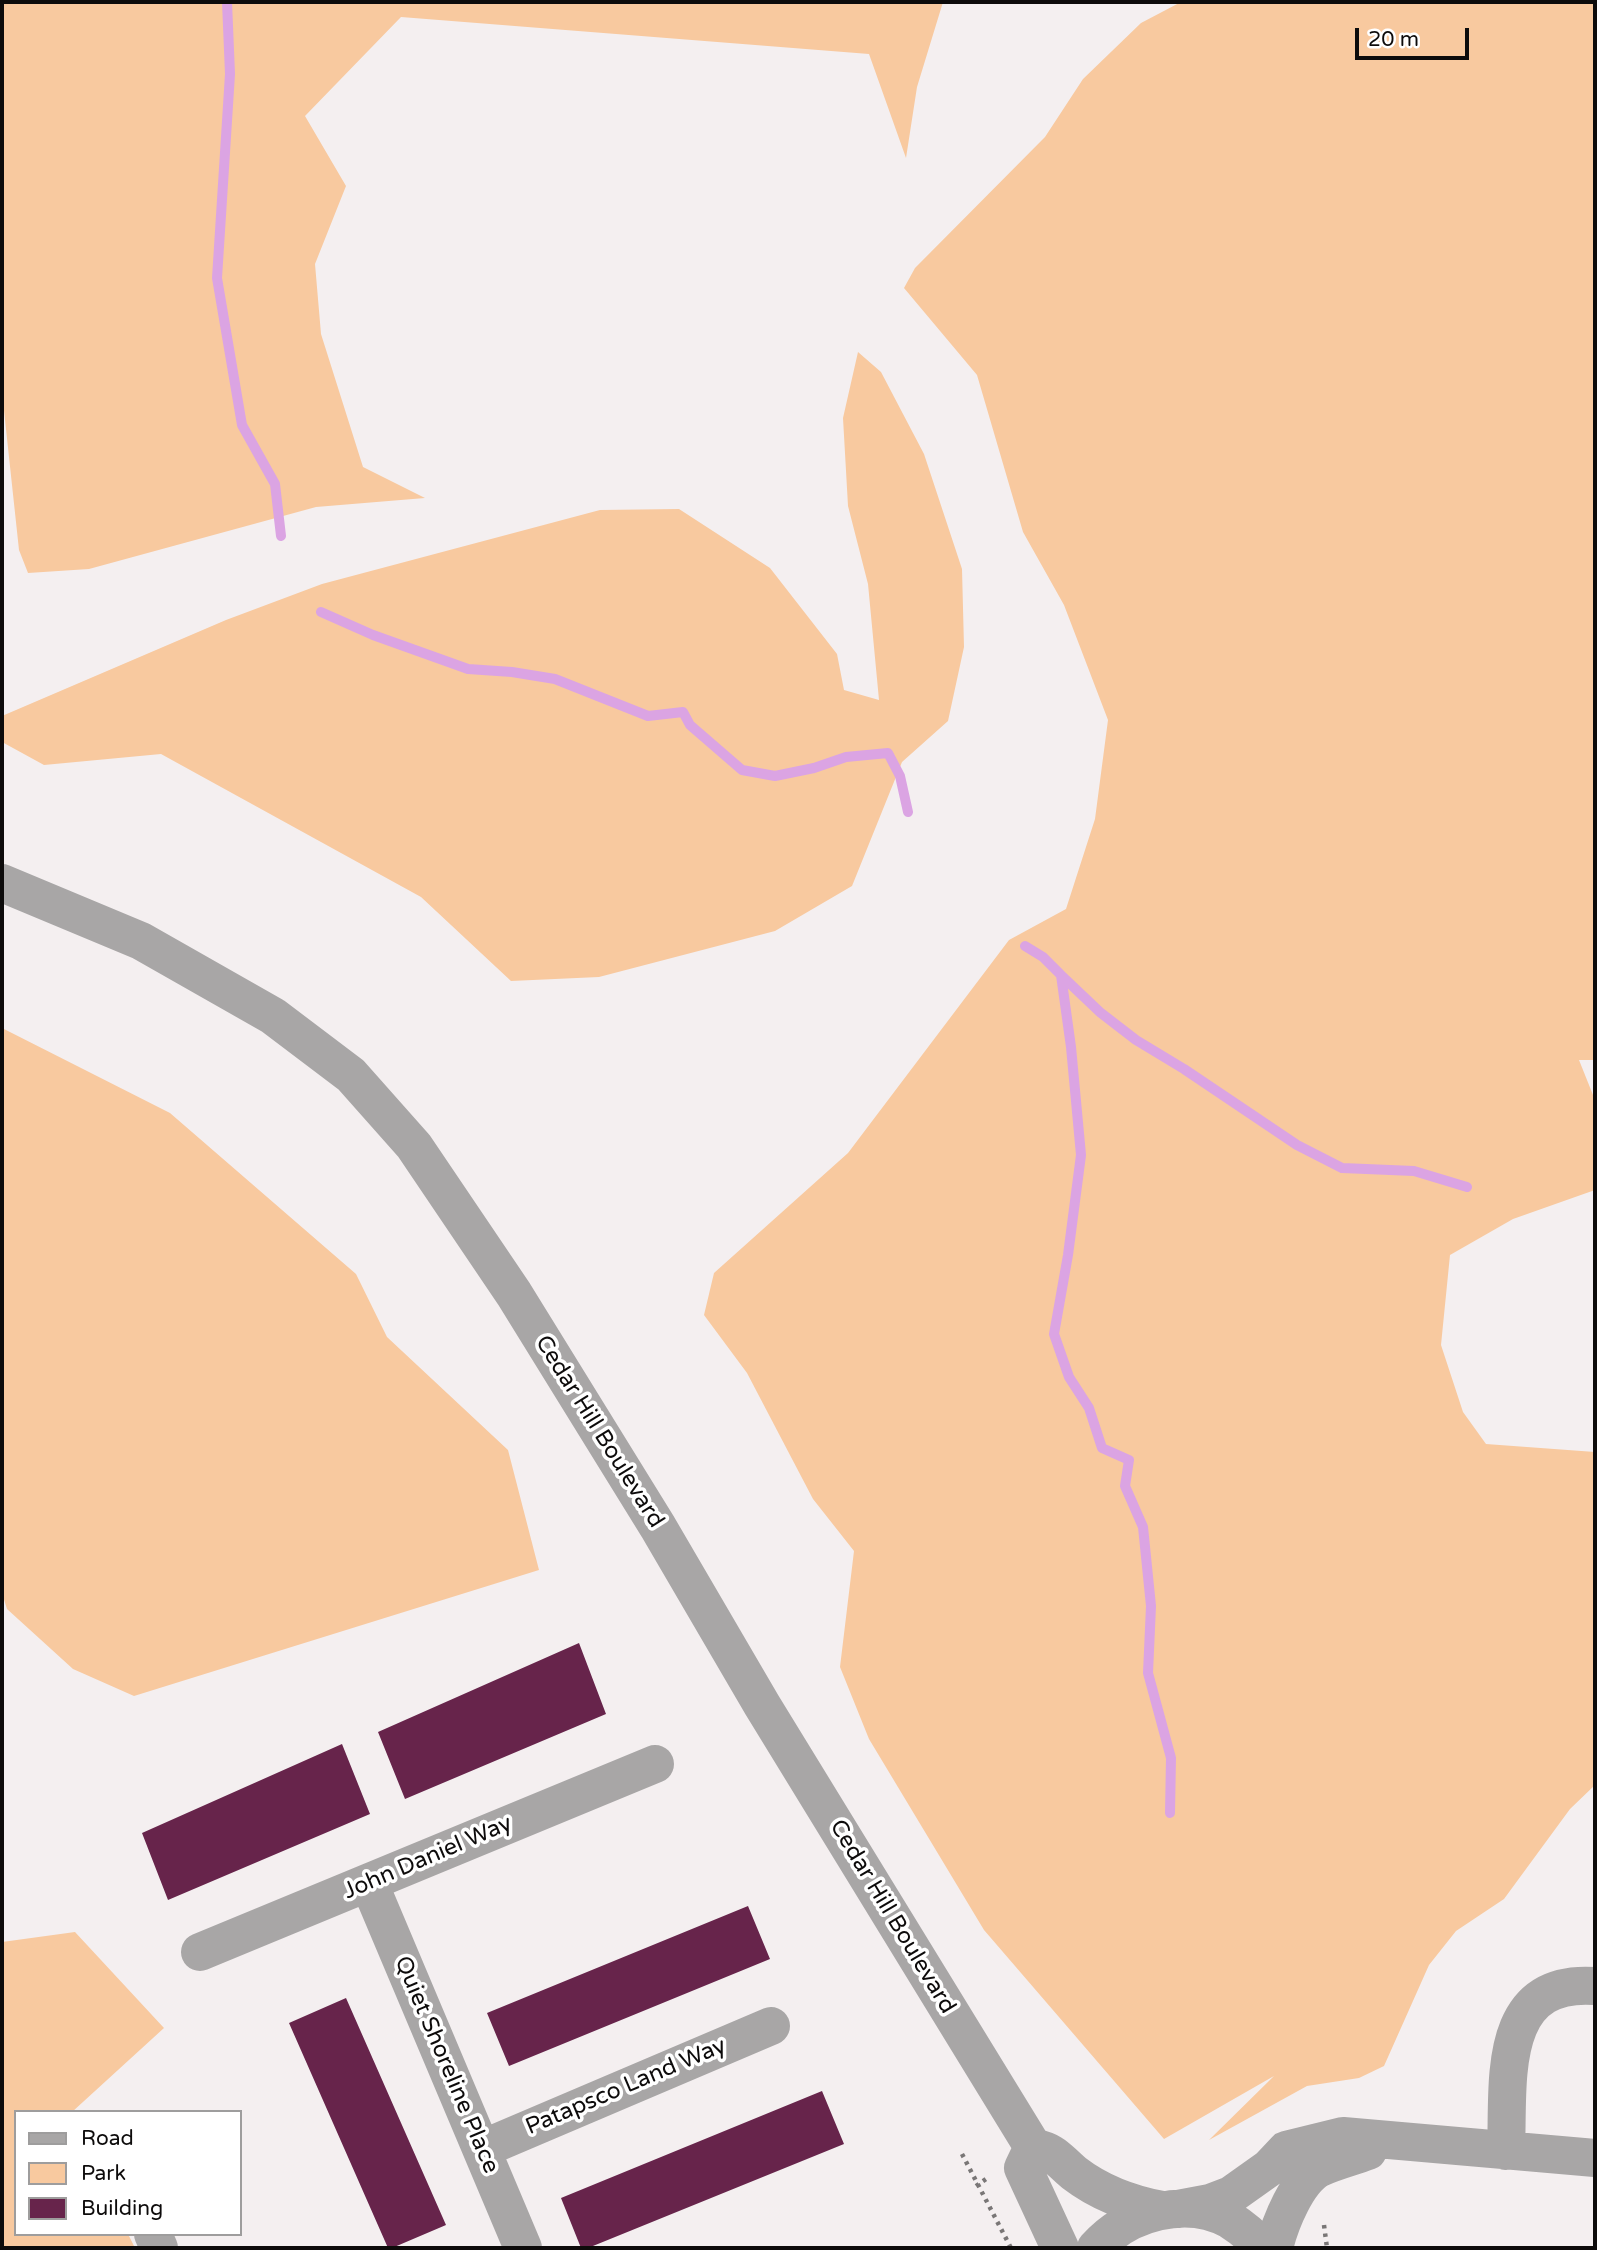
<!DOCTYPE html>
<html>
<head>
<meta charset="utf-8">
<style>
	body { margin:0 }
	#map { position:relative; width:1597px; height:2250px; overflow:hidden; background:#f4eff0; font-family:"Varela Round",sans-serif }
	canvas { display:block }
	.frame { position:absolute; inset:0; border:4px solid #0d0b0b; pointer-events:none }
	.legend { position:absolute; left:14px; top:2110px; width:228px; height:126px; box-sizing:border-box; background:#fff; border:2px solid #9e9d9d; margin:0; padding:9px 12px; list-style:none; font-size:21px; color:#0d0b0b }
	.legend li { display:flex; align-items:center; gap:14px; height:35px }
	.legend b { width:35px; border:2px solid #9e9d9d }
	.scale { position:absolute; left:1355px; top:28px; width:114px; height:32px; box-sizing:border-box; border:4px solid #0d0b0b; border-top:0; padding-left:9px; font-size:21px; line-height:24px; white-space:nowrap; color:#0d0b0b; -webkit-text-stroke:5px #fff; paint-order:stroke }
</style>
</head>
<body>
<div id="map">
<canvas width="1597" height="2250"></canvas>
<div class="frame"></div>
<ul class="legend">
<li><b style="height:9px;background:#a8a6a6"></b>Road</li>
<li><b style="height:19px;background:#f8c99f"></b>Park</li>
<li><b style="height:19px;background:#67244b"></b>Building</li>
</ul>
<div class="scale">20 m</div>
</div>
<script>
const ctx = document.querySelector('canvas').getContext('2d');
ctx.lineJoin = 'round';
function fillPath(path, color) { ctx.fillStyle = color; ctx.fill(path, 'evenodd'); }
function trace(path, color, width, dash) { ctx.strokeStyle = color; ctx.lineWidth = width; ctx.lineCap = dash ? 'butt' : 'round'; ctx.setLineDash(dash || []); ctx.stroke(path); }
function label(font, color, halo, rows, align = 'center') {
  ctx.font = font + ' "Varela Round",sans-serif'; ctx.lineWidth = 7; ctx.setLineDash([]); ctx.textBaseline = 'middle'; ctx.strokeStyle = halo; ctx.fillStyle = color; for (const [text, x, y, turn = 0] of rows) {
    ctx.save(); ctx.translate(x, y); ctx.rotate((+turn || 0) * Math.PI / 180); ctx.textAlign = isNaN(turn) ? turn : align; if (halo) ctx.strokeText(text, 0, 0); ctx.fillText(text, 0, 0); ctx.restore();
  }
}
fillPath(new Path2D(`
	M2,2H943L917,87L906,158L869,54L401,17L305,116L346,186L315,264L321,334L363,467L425,498L316,507L89,569L28,573L19,550L2,392Z
	M1181,2H1595V1060H1579L1595,1100V1190L1513,1219L1450,1255L1441,1345L1463,1412L1486,1444L1595,1452V1785L1570,1809L1504,1899L1456,1931L1429,1965L1384,2066L1359,2078L1307,2086L1209,2140L1274,2076L1164,2139L984,1930L869,1739L840,1667L854,1551L813,1499L747,1373L704,1315L714,1273L848,1153L1009,940L1066,909L1095,819L1108,720L1064,605L1023,532L977,375L904,288L915,268L1045,137L1083,79L1141,23Z
	M858,352L881,372L924,454L962,569L964,647L948,721L902,762L852,886L775,931L599,977L511,981L421,897L161,754L44,765L2,742V716L226,620L322,584L600,510L679,509L770,568L837,654L844,690L879,700L868,584L848,506L843,418Z
	M2,1028L170,1113L356,1274L387,1337L508,1450L539,1570L134,1696L73,1669L7,1609L2,1593Z
	M75,1932L164,2028L72,2112H16V2234H128L135,2248H2V1942Z`), '#f8c99f');
trace(new Path2D(`
	M227,2L230,74L217,278L242,425L275,484L281,536
	M321,612L373,635L468,669L512,672L555,679L648,716L683,712L690,725L742,770L775,776L814,768L846,757L888,753L900,776L908,812
	M1025,946L1043,957L1061,975L1071,1047L1081,1155L1068,1255L1054,1334L1069,1377L1089,1408L1102,1448L1129,1460L1125,1486L1143,1527L1151,1606L1148,1673L1171,1758L1170,1813
	M1061,975L1101,1013L1136,1040L1184,1069L1297,1145L1342,1168L1414,1171L1467,1187`), '#dba4e3', 10);
fillPath(new Path2D(`
	M579,1643L606,1714L405,1799L378,1732Z
	M342,1744L370,1814L168,1900L142,1833Z
	M748,1906L770,1959L509,2066L487,2013Z
	M346,1998L446,2225L392,2248H388L289,2023Z
	M822,2091L844,2144L588,2248H581L561,2198Z`), '#67244b');
trace(new Path2D(`
	M962,2154L1011,2248
	M976,2186L986,2179
	M1324,2225L1327,2248`), '#797676', 4.5, [3.5, 5]);
trace(new Path2D(`
	M2,883L141,941L273,1016L351,1075L414,1146L514,1294L658,1527L762,1705L1033,2147C1057,2153 1056,2158 1074,2173C1100,2193 1130,2204 1162,2210
	M369,1883L523,2248
	M200,1952L655,1764
	M1033,2147L1023,2168L1060,2248
	M482,2149L771,2026
	M1506,2151C1509,2082 1495,1979 1595,1986
	M1178,2209L1210,2203L1231,2195L1269,2168L1286,2150L1343,2136L1595,2158
	M153,2234L159,2248
	M1096,2248C1127,2212 1187,2196 1230,2220C1243,2228 1253,2237 1263,2248
	M1274,2248C1280,2223 1297,2180 1320,2168C1335,2161 1352,2157 1368,2151`), '#a8a6a6', 38);
label('23px', '#0d0b0b', '#fff', [
	["Cedar Hill Boulevard",599,1432,58],
	["John Daniel Way",428,1858,-23],
	["Cedar Hill Boulevard",892,1917,59],
	["Quiet Shoreline Place",446,2065,67],
	["Patapsco Land Way",626,2087,-23]
]);
</script>
</body>
</html>
